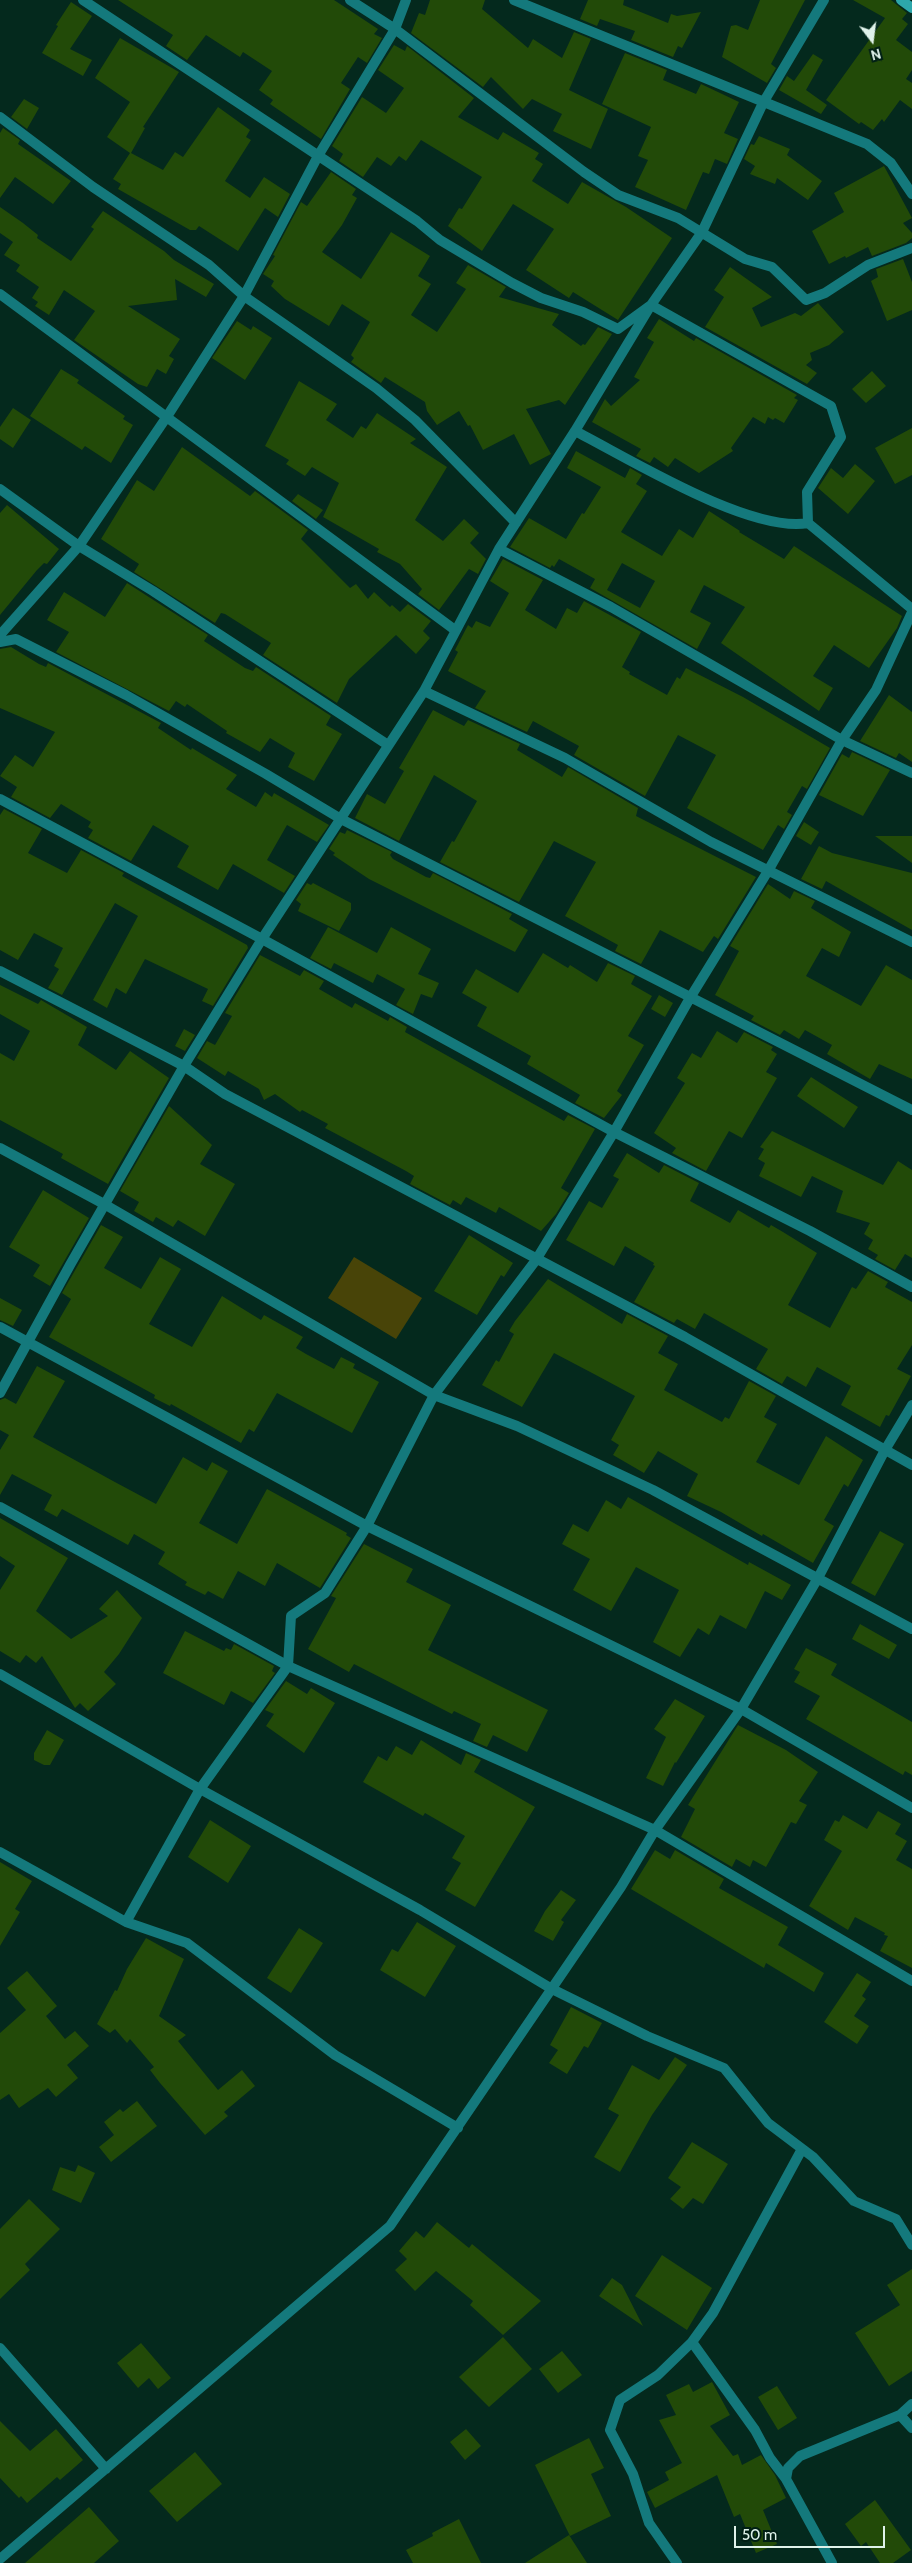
<!DOCTYPE html>
<html>
<head>
<meta charset="utf-8">
<style>
	body { margin:0 }
	#map { position:relative; width:912px; height:2563px; overflow:hidden; background:#04291d; font-family:Cabin,sans-serif }
	canvas { display:block }
	.north { position:absolute; left:847px; top:15px; width:50px; height:50px; -webkit-text-stroke:4px #001f14; paint-order:stroke; rotate:165deg; font-size:14px; font-weight:700; line-height:20px; text-align:center; color:#dff2ea }
	.north::after { content:''; display:block; margin:auto; width:18px; height:22px; background:#dff2ea; clip-path:polygon(50% 0,100% 100%,50% 72%,0 100%) }
	.scale { position:absolute; left:734px; top:2526px; width:151px; height:22px; box-sizing:border-box; border:2px solid #dff2ea; border-top:0; padding-left:6px; font-size:15px; line-height:18px; white-space:nowrap; color:#dff2ea; -webkit-text-stroke:4px #001f14; paint-order:stroke }
</style>
</head>
<body>
<div id="map">
<canvas width="912" height="2563"></canvas>
<div class="north">N</div>
<div class="scale">50 m</div>
</div>
<script>
const ctx = document.querySelector('canvas').getContext('2d');
ctx.lineJoin = 'round';
function fillPath(path, color) { ctx.fillStyle = color; ctx.fill(path, 'evenodd'); }
function trace(path, color, width, dash) { ctx.strokeStyle = color; ctx.lineWidth = width; ctx.lineCap = dash ? 'butt' : 'round'; ctx.setLineDash(dash || []); ctx.stroke(path); }
fillPath(new Path2D(`
	M354,1257L422,1298L396,1339L328,1298Z`), '#484408');
fillPath(new Path2D(`
	M118,0H334L378,29L374,34L382,38L367,63L358,57L341,83L350,89L321,139L270,104L273,100L259,90L272,71L243,52L240,57L206,35L187,60L166,46L173,35Z
	M430,0H485L482,9L528,48L533,39L562,58L574,32L591,39L569,90L608,109L591,149L553,131L562,114L532,99L523,109L491,77L483,87L411,33L419,13L425,15Z
	M588,0H624L623,5L668,23L671,14L677,16L701,12L682,48L678,46L673,57L631,40L635,31L600,19L597,26L580,19Z
	M760,0H805L771,64L776,68L767,83L722,57L731,26L736,25L748,30Z
	M853,0H891L907,13L902,19L908,24L896,40L912,52V70L906,79L912,83V109L900,100L884,122L882,119L873,130L861,122L859,124L826,100L885,18Z
	M71,2L92,16L70,49L92,60L83,76L42,53L58,26L56,25Z
	M120,38L179,72L143,127L145,128L131,153L163,170L175,152L183,157L218,107L250,130L246,137L251,140L225,181L250,198L264,177L290,194L278,217L265,208L238,251L199,226L196,230H190L118,189L121,184L113,179L130,153L107,137L130,102L95,78Z
	M394,45L405,51L407,46L474,98L458,117L498,140L503,132L539,153L535,159L543,164L532,181L568,204L582,182L626,207L672,238L618,320L573,292L569,298L526,270L554,229L513,204L482,251L448,226L459,208L462,209L482,177L421,140L406,161L399,156L391,166L377,157L363,177L339,161L343,154L332,146L362,97L386,113L404,88L378,70Z
	M625,53L667,70L663,80L696,94L701,84L739,102L724,133L738,139L727,164L715,159L709,174L703,172L686,210L635,187L648,160L638,156L651,127L602,104Z
	M813,54L823,60L806,90L827,105L821,114L779,90L787,76L794,81Z
	M24,99L39,108L27,129L11,117Z
	M3,128L20,140L18,144L71,181L53,204L15,177L0,198V133Z
	M759,136L790,149L787,155L822,181L808,200L777,178L775,184L750,174L755,166L744,159L751,144L754,145Z
	M884,166L912,218L903,223L912,233V238L906,243L872,256L868,247L846,258L845,256L829,264L812,231L844,212L834,193Z
	M331,172L356,189L352,195L357,198L342,225L322,252L361,279L391,232L430,256L418,276L431,284L411,315L437,332L466,289L456,283L468,265L506,287L499,297L559,314L552,325L581,346L583,344L585,345L598,327L612,334L565,405L559,400L526,409L551,454L530,465L514,434L483,450L470,425L468,426L459,411L437,425L427,411L425,402L385,377L381,383L351,362L354,358L351,355L370,322L342,304L329,326L285,299L271,286L274,281L263,274L275,256L273,255L301,202L307,206Z
	M0,207L23,223L38,235L37,238L71,261L94,229L91,227L103,211L164,251L174,260L214,284L206,297L175,279L177,300L128,306L180,339L169,356L174,359L166,374L157,369L147,387L138,384L74,340L95,311L64,290L49,315L35,306L38,302L32,298L39,287L16,271L20,265L4,255L13,242L0,233Z
	M903,259L912,282V310L887,321L871,281L878,277L876,269Z
	M730,267L772,297L752,308L761,327L795,313L801,316L818,303L844,332L829,345L810,353L812,360L806,365L817,373L807,384L705,327L724,297L714,290Z
	M659,319L694,341L696,338L797,395L794,398L798,400L784,423L775,418L773,420L768,417L765,424L753,417L731,448L733,451L699,473L675,458L668,467L654,457L650,463L636,456L641,449L592,422L605,399L611,406L640,380L634,377L654,342L647,338Z
	M237,321L251,330L253,326L272,338L245,380L212,358Z
	M61,369L79,380L77,383L125,416L123,419L133,425L111,463L85,446L82,450L30,416Z
	M872,371L886,386L866,403L852,389Z
	M299,381L337,404L326,420L353,438L361,426L366,429L377,413L416,439L410,443L447,467L415,520L443,541L464,519L479,533L470,543L486,559L478,574L469,569L439,610L418,594L422,589L400,564L377,552L379,549L323,517L339,483L312,467L305,476L286,464L289,460L265,446Z
	M13,408L31,420L13,448L0,439V427Z
	M912,428V475L895,484L875,448Z
	M182,447L250,496L255,491L308,530L301,539L350,588L356,584L368,599L374,592L390,607L392,605L400,612L408,604L431,621L423,631L430,638L416,654L396,635L349,679L337,703L263,655L271,643L225,614L221,613L215,623L134,572L139,564L101,539L137,480L154,491Z
	M576,451L625,478L630,468L642,475L636,484L647,491L621,532L662,556L679,529L693,538L709,511L740,531L739,532L784,559L794,546L902,616L897,628L869,668L834,645L813,676L833,688L819,711L721,643L745,607L704,585L690,612L711,623L697,649L590,588L595,579L559,559L554,567L552,565L550,568L510,547L529,518L566,539L582,513L584,514L601,487L567,468ZM622,563L655,581L640,608L607,590Z
	M855,464L875,481L848,514L818,488L831,468L843,478Z
	M298,494L323,510L316,519L292,501Z
	M7,505L59,549L47,564L44,563L37,570L0,615V513Z
	M503,559L543,580L525,610L556,629L567,608L577,613L584,601L641,632L622,667L630,672L629,674L667,695L677,677L680,679L686,668L743,697L830,748L807,789L802,786L787,812L792,815L784,829L778,825L763,850L687,808L716,755L678,735L645,796L574,755L579,746L533,721L527,732L475,708L486,691L448,671L458,652L455,650L468,625L472,628L476,621L490,627L509,593L490,581Z
	M127,583L208,635L204,641L245,668L253,671L256,667L331,716L326,725L342,734L314,781L288,767L295,753L270,738L260,752L226,733L227,731L187,704L185,707L176,701L169,711L56,652L69,632L47,620L64,592L105,617Z
	M11,647L39,664L46,667L48,663L161,723L158,728L191,750L192,748L237,775L226,789L256,807L265,792L272,797L274,793L329,825L317,842L287,825L267,860L295,876L284,893L233,864L218,890L177,867L189,846L153,825L131,861L88,838L93,830L88,827L91,822L61,804L50,818L11,797L17,787L0,776L15,755L33,767L55,732L0,708V649Z
	M889,695L912,712V762L899,753L896,758L860,741Z
	M433,710L464,726L468,720L520,744L517,750L562,777L568,767L638,808L636,816L756,877L718,939L714,936L703,952L660,930L641,964L615,951L618,945L565,916L596,862L554,841L519,902L440,862L452,841L454,842L477,801L434,775L399,841L355,818L367,794L385,804L404,771L399,768Z
	M852,752L890,770L863,816L819,795L842,754L849,758Z
	M4,809L42,829L28,853L67,873L81,850L124,873L122,876L247,945L248,948L213,1006L202,1001L208,989L145,959L126,994L116,988L107,1008L93,1000L138,916L115,903L62,995L48,988L59,969L54,966L63,948L34,933L18,960L0,950V815Z
	M804,822L819,832L811,845L796,836Z
	M347,830L392,852L390,855L393,859L426,877L430,878L433,873L512,914L509,919L528,930L515,952L369,879L333,855L335,853L329,849L340,832L345,834Z
	M875,836H912V863Z
	M819,846L832,853L912,873V930L826,881L822,889L801,879Z
	M307,883L311,885L313,883L351,903V910L339,931L298,911L301,904L296,900Z
	M768,884L790,899L794,891L815,901L811,908L851,932L839,957L822,948L806,976L861,1006L886,965L912,980V1079L879,1064L870,1079L827,1054L832,1045L805,1030L799,1039L784,1030L780,1035L751,1020L754,1016L715,995L739,951L730,946Z
	M328,927L377,953L391,927L431,949L418,974L439,983L432,998L421,994L413,1014L396,1005L405,989L377,974L373,983L334,963L331,969L310,958Z
	M543,953L568,968L570,965L597,982L608,963L635,976L631,984L652,996L628,1036L644,1045L617,1091L622,1095L604,1118L575,1103L580,1095L527,1064L531,1056L477,1026L487,1007L462,993L476,969L518,993Z
	M260,955L300,976L304,970L324,981L319,989L352,1008L355,1003L388,1021L390,1017L407,1027L405,1032L564,1121L568,1115L595,1129L561,1188L569,1193L556,1214L541,1231L499,1207L496,1213L466,1197L461,1205L453,1200L450,1205L410,1184L414,1176L406,1171L325,1128L328,1124L302,1110L300,1112L275,1094L264,1100L259,1089L228,1071L225,1076L197,1058L207,1041L215,1045L232,1016L225,1013Z
	M0,985L38,1004L41,1000L87,1027L78,1045L116,1070L130,1051L169,1078L108,1184L61,1158L63,1154L0,1120V1053L14,1061L30,1031L0,1014Z
	M659,995L673,1003L665,1017L651,1009Z
	M184,1029L195,1035L185,1051L175,1046Z
	M717,1031L737,1043L744,1032L773,1047L771,1050L777,1054L766,1072L777,1078L742,1138L729,1131L706,1171L672,1153L676,1148L654,1133L685,1083L677,1078L692,1053L701,1058Z
	M811,1077L858,1107L844,1128L797,1096Z
	M169,1106L212,1145L200,1164L235,1184L205,1236L178,1220L173,1227L156,1217L153,1222L134,1211L139,1202L120,1191Z
	M772,1131L883,1185L898,1161L912,1170V1258L905,1254L895,1270L875,1259L878,1255L868,1249L873,1240L864,1234L870,1223L836,1212L843,1191L812,1176L801,1197L759,1176L765,1163L758,1159L764,1149L760,1147Z
	M627,1153L659,1173L664,1165L699,1183L690,1201L730,1223L738,1210L769,1228L771,1225L783,1232L817,1253L788,1305L830,1328L852,1287L856,1289L868,1271L888,1282L885,1287L912,1302V1345L897,1369L911,1376L889,1416L886,1415L880,1427L841,1405L851,1386L817,1367L806,1387L787,1376L782,1384L756,1369L768,1349L704,1313L695,1329L677,1319L674,1323L634,1302L655,1266L653,1265L654,1263L625,1246L614,1266L566,1240L589,1201L602,1208L619,1179L613,1176Z
	M43,1190L89,1218L50,1286L33,1276L40,1265L9,1247Z
	M101,1225L123,1237L104,1268L141,1289L160,1257L181,1269L149,1324L192,1347L222,1296L261,1320L264,1315L303,1337L296,1348L306,1354L334,1369L341,1357L355,1364L353,1368L379,1382L352,1433L277,1393L254,1432L249,1429L241,1443L171,1404L170,1406L154,1398L155,1395L49,1337L71,1299L62,1293Z
	M469,1235L513,1263L504,1277L501,1275L477,1315L434,1291Z
	M548,1279L622,1324L627,1314L668,1336L658,1353L678,1364L664,1390L722,1422L725,1417L729,1419L749,1381L776,1396L764,1417L777,1424L756,1462L799,1485L826,1436L863,1460L848,1487L844,1484L824,1520L834,1526L813,1563L763,1534L762,1536L721,1512L687,1496L698,1474L658,1451L644,1473L613,1455L619,1445L611,1440L635,1396L594,1374L554,1353L522,1407L482,1385L496,1360L499,1362L514,1334L509,1331L515,1321Z
	M0,1298L22,1310L13,1326L0,1320Z
	M37,1366L65,1381L33,1437L113,1481L156,1504L183,1457L207,1471L212,1462L228,1471L199,1523L237,1544L267,1489L347,1533L346,1535L351,1538L320,1588L277,1563L265,1586L238,1571L223,1599L208,1591L205,1595L185,1585L187,1582L158,1564L165,1552L134,1534L128,1545L62,1509L57,1517L44,1510L52,1495L12,1474L0,1495V1450L9,1435L0,1430V1400L5,1398L16,1404Z
	M628,1497L748,1565L749,1562L791,1585L782,1600L765,1591L746,1629L720,1615L709,1635L698,1628L680,1657L653,1642L679,1590L636,1567L611,1611L573,1590L590,1559L562,1544L573,1524L588,1532L606,1500L621,1509Z
	M0,1518L68,1558L36,1611L71,1639L108,1616L99,1609L117,1590L142,1618L119,1654L104,1672L116,1684L88,1711L80,1703L75,1708L42,1656L36,1663L26,1655L20,1663L0,1651V1590L15,1566L0,1556Z
	M880,1531L904,1544L875,1596L851,1583Z
	M364,1544L413,1569L406,1582L451,1605L428,1650L548,1710L527,1752L493,1735L487,1747L473,1741L481,1724L454,1711L452,1714L354,1664L349,1672L308,1649L336,1598L331,1596Z
	M860,1624L897,1645L889,1659L852,1639Z
	M185,1631L224,1651L226,1648L231,1650L234,1644L274,1666L272,1671L275,1673L253,1703L231,1691L224,1705L163,1673Z
	M806,1648L837,1664L831,1675L912,1722V1775L905,1771L903,1775L806,1719L820,1696L794,1682L800,1672L794,1669Z
	M286,1681L307,1694L311,1688L335,1703L304,1753L266,1726L274,1714L265,1710Z
	M675,1699L705,1716L676,1763L675,1762L663,1786L646,1778L666,1737L654,1729Z
	M738,1725L786,1750L818,1772L799,1801L807,1805L796,1824L791,1822L766,1867L753,1860L750,1867L736,1859L732,1867L681,1837L695,1809L688,1805Z
	M47,1730L64,1740L50,1765H44L34,1760V1753Z
	M421,1740L461,1765L466,1753L481,1760L474,1772L535,1807L475,1907L445,1890L461,1863L452,1858L465,1836L425,1813L423,1816L363,1782L378,1756L387,1761L396,1746L412,1755Z
	M878,1811L901,1824L895,1834L907,1841L896,1860L912,1869V1968L880,1951L888,1936L884,1935L885,1933L855,1917L848,1930L809,1906L842,1851L824,1840L835,1820L839,1822L843,1815L867,1829Z
	M210,1820L251,1846L228,1883L188,1857Z
	M655,1850L670,1859L675,1850L724,1879L719,1888L788,1927L778,1945L824,1973L814,1992L766,1963L764,1968L631,1889Z
	M0,1862L32,1881L15,1909L20,1912L0,1946Z
	M561,1890L576,1900L561,1920L564,1922L553,1941L534,1931L545,1911Z
	M417,1922L456,1946L425,1997L380,1970L392,1949L398,1952Z
	M299,1928L323,1943L291,1993L267,1978Z
	M146,1938L184,1959L159,2016L186,2035L178,2041L218,2090L242,2070L255,2086L224,2112L228,2116L205,2135L160,2083L150,2070L154,2067L130,2039L127,2043L115,2029L110,2033L97,2024L115,1990L117,1991L127,1969Z
	M27,1971L57,2006L46,2016L65,2039L75,2031L89,2046L67,2065L78,2078L56,2097L48,2088L19,2108L9,2094L0,2100V2033L26,2010L7,1988Z
	M857,1973L871,1982L862,1996L866,1999L854,2016L869,2026L857,2044L824,2022Z
	M571,2007L602,2023L588,2048L584,2046L567,2074L549,2063L558,2050L550,2045Z
	M675,2057L687,2065L652,2115L620,2172L594,2157L619,2115L608,2109L632,2065L659,2080Z
	M137,2101L157,2126L111,2162L99,2147L114,2135L104,2122L120,2109L123,2112Z
	M692,2142L728,2164L703,2204L693,2198L683,2209L670,2199L681,2187L668,2178Z
	M78,2165L95,2173L81,2203L52,2190L60,2167L75,2172Z
	M29,2199L60,2229L25,2264L30,2270L0,2299V2229Z
	M437,2222L469,2248L472,2244L541,2301L503,2335L470,2305L473,2301L436,2271L415,2291L395,2270L407,2259L399,2251L416,2231L424,2238Z
	M662,2255L712,2288L687,2330L635,2296Z
	M912,2269V2371L889,2386L855,2333L900,2305L887,2285Z
	M612,2278L622,2285L643,2326L599,2296Z
	M503,2337L532,2369L489,2407L459,2377Z
	M141,2343L171,2378L158,2389L149,2378L138,2388L117,2363Z
	M562,2351L582,2375L558,2393L539,2369Z
	M712,2382L730,2415L710,2426L733,2456L738,2454L742,2465L761,2455L775,2475L786,2498L763,2510L777,2544L756,2553L740,2514L734,2517L717,2475L655,2508L647,2492L669,2480L665,2472L682,2463L659,2420L676,2415L666,2395L689,2384L693,2392Z
	M777,2386L797,2418L778,2430L758,2397Z
	M0,2421L30,2451L56,2429L83,2460L60,2480L57,2477L27,2503L21,2496L19,2498L0,2478Z
	M466,2429L481,2446L465,2460L450,2442Z
	M589,2438L604,2468L591,2474L611,2516L570,2536L535,2465Z
	M195,2452L222,2484L177,2522L149,2491Z
	M875,2500L911,2550L893,2563H880L866,2542L861,2546L845,2524Z
	M89,2507L119,2541L94,2563H25Z
	M459,2519L481,2563H413L406,2550L433,2536L432,2533Z
	M569,2535L587,2563H525Z`), '#224a08');
trace(new Path2D(`
	M83,0L417,221L440,240L512,283L541,298L583,312L618,329L651,305L831,406L841,437L807,492L808,523
	M350,0L395,29L584,172L618,195L678,218L745,259L772,267L806,300L825,293L868,265L912,248
	M514,0L867,144L891,163L912,194
	M0,117L93,187L209,265L244,296L376,388L415,420L516,523
	M0,294L455,630
	M575,431C630,459 749,533 808,523L912,609
	M0,489L79,546L153,591L388,745
	M499,549L611,607L842,740L876,690L912,612
	M0,635L79,546L168,415L244,296L318,156L395,29L406,0
	M0,642L16,639L126,695L266,774L341,819L912,1110
	M424,691L565,758L711,842L912,942
	M0,799L262,939L614,1132L810,1231L912,1287
	M0,971L184,1066L225,1094L685,1337L912,1465
	M0,1148L104,1204L434,1395L517,1426L653,1490L912,1629
	M0,1327L367,1526L741,1709L912,1808
	M0,1393L70,1265L184,1066L262,939L424,691L499,549L575,431L651,305L702,232L763,103L824,0
	M0,1507L288,1666L655,1830L912,1981
	M0,1674L200,1789L420,1910L552,1989L647,2036L724,2068L768,2123L813,2157L854,2201L896,2219L912,2245
	M0,1852L126,1922L187,1943L335,2055L458,2128
	M126,1922L200,1789L288,1666L291,1616L325,1593L367,1526L434,1395L536,1260L614,1132L690,998L768,871L842,740L912,773
	M692,2342L755,2430L770,2458L786,2479
	M0,2348L106,2469
	M900,2415L912,2428
	M0,2559L390,2226L621,1887L655,1830L741,1709L818,1578L885,1450L912,1405
	M677,2563L649,2523L633,2474L610,2430L620,2400L658,2375L692,2342L713,2313L802,2149
	M832,2563L786,2479L788,2468L800,2456L900,2415L912,2404`), '#14797c', 10);
trace(new Path2D(`
	M901,0L912,8`), '#2da7ab', 10);
</script>
</body>
</html>
